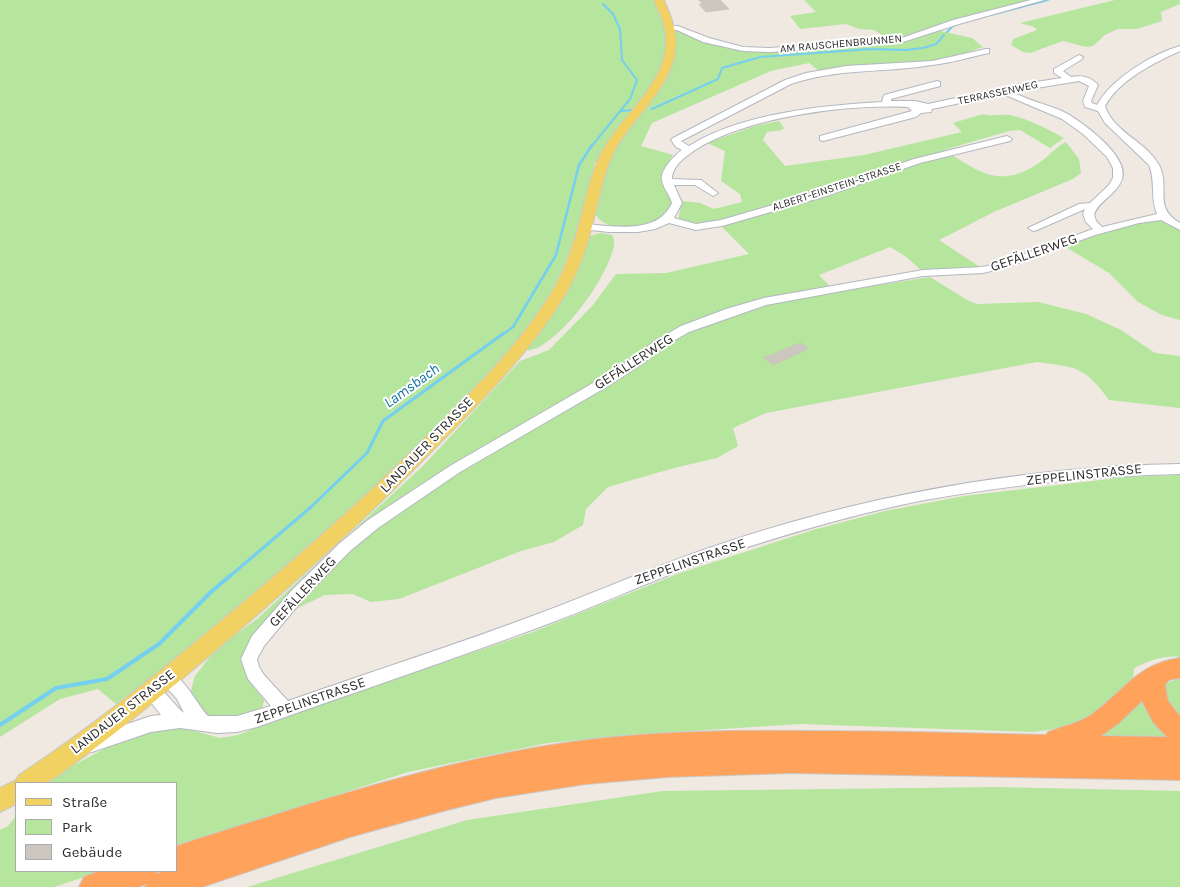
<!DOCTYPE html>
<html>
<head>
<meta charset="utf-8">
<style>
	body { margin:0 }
	#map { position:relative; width:1180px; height:887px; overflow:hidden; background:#efe9e1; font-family:Karla,sans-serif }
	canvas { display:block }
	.legend { position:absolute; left:15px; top:782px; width:162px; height:90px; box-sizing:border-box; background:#fff; border:1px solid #ababab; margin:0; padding:6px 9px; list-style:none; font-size:15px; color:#2e2e2e }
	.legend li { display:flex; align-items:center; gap:10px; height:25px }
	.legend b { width:25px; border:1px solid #ababab }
</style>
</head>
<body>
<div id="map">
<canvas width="1180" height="887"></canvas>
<ul class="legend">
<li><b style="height:6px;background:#f2d163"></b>Straße</li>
<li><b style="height:14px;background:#b6e59e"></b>Park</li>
<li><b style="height:14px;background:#cbc7bf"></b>Gebäude</li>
</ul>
</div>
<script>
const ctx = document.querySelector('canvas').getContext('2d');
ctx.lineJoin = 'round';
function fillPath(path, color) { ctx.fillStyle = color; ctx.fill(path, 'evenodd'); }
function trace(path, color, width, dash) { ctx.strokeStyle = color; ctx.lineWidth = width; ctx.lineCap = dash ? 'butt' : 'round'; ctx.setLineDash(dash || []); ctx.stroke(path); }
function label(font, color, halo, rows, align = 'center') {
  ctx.font = font + ' Karla,sans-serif'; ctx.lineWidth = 4; ctx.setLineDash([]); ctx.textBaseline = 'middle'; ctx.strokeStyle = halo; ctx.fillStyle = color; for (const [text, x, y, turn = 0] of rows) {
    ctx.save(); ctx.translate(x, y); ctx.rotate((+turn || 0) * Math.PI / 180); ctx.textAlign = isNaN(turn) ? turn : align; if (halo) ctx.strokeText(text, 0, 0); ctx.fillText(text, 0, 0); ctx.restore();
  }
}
fillPath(new Path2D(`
	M0,0H655L666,32L675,29L743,50L888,42L936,30L972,38L983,47L948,59L910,64L819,71L809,63L771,71L652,123L641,146L673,155C660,177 663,181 673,204C671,208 668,214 665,217C651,229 605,233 596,215L607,167L595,162C582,210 573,257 546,300C503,368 435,432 376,486C346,513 318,542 287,568C232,615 174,661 116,704L98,689L60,699L0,737Z
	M804,0H1032L951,21L912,36L890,40L874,30L859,29L846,24L800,29L790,16L816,12Z
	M1115,0H1180V4L1161,12L1162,21L1137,29H1118L1105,35L1093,46L1086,47L1063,41L1030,53L1023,52L1011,45L1013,39L1037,30L1034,27L1020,23Z
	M983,114C993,117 1001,114 1010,115C1029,119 1047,129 1064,138L1050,148L1020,130L1009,131L944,150C978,171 999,190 1039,163C1048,157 1056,147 1066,142L1079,159L1081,173L1073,179L996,211L939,240L980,267L922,271L905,256L890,247L819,275L835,292L930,277L969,301L977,304L1038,302L1086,314L1121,330L1155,353L1180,356V408L1109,400C1085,367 1077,367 1037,362L766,413L733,428L738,446L717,458L674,468L608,487L586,509L583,525L554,542L521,551L399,599L371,602L353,594L325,595L270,621L246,648L241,662L250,683L264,700L262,710L232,718L209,716L199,711L193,702L191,690L195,676L209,658L225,642L257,619L424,465L520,361L549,350L593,305L616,274L666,273L749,254L720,225H695L678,220L682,201L700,203L714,209L742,202L740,194L721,181L725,151L707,143L755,126L779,121L784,128L782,130L767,132L763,140L785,166L864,155L962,132L953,123Z
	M1151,220L1161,221L1180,229V320L1162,315L1138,302L1109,273L1064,246L1105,232Z
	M601,233L612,235C617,243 612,253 609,261C597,290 567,331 539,347C536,349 532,349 528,351L527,349L577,274L590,236Z
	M1180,475V657C1163,655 1149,661 1134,668L1133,682L1103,707L1075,726L1033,732L800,724L630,735L548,743L408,772L176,847V783H46L67,769L115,743L159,728H184L220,738L238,735L276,720L530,633L680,573L813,530L885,511L964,496L1126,477Z
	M1180,678V719L1166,707L1164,684Z
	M1142,697L1177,737L1095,736Z
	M996,787L1180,791V887H247L467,820L663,791Z
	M16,816V871H103L54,887H0V830L8,826Z`), '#b6e59e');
trace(new Path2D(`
	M991,15L1048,0
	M947,32L953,26L963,22
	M652,109L718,79L722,68L760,57L871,49L905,50L923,48L936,44L944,35
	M621,111L633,110
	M591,147L630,99L637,80L622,60L620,29L613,14L603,4`), '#75cff0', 2);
trace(new Path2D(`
	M502,335L513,327L556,255L579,165L592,145`), '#75cff0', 2.5);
trace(new Path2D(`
	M229,577L311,507L367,453L383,421L504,333`), '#75cff0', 3);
trace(new Path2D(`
	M0,725L56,688L107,679L159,644L212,591L231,575`), '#75cff0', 4);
const building = new Path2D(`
	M699,0H720L729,9L706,12L699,4H703Z
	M801,343L808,349L773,365L764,358Z`);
fillPath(building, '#cbc7bf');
trace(building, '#cbc5ba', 1);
const minor = new Path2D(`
	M1031,0H1044L959,24L903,42L817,49L769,52L743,51L703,42L677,30L666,28L670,26H678L709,38L743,47L769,48L817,45L902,38L953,20Z
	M1180,46V51C1154,63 1119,80 1105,106C1114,133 1146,141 1159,165C1171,188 1152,207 1180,223V230L1161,220L1139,223L1095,235L1004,268L983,273L923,276L766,305L689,332L661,348L646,361L610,385L460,472L378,528L350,551L305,597L264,646L257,659L259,667L264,675L288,701C373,671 459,644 543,612C599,591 653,567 709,548C860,496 1020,467 1180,464V474C1095,476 1008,485 925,500C856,513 787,534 720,556C663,575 609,601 553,622C455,659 355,692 257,727L237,732L217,733L180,728L151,732L92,752L86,750L83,744L86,738L151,716L161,715L142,691L145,686C160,680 172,704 184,713L177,699L158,678L161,673C180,666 196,704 208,716H237L271,706L248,679L241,659L252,636L293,589L340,543L368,520L450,466L600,379L638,355L653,342L681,326L726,309L764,298L923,270L983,267L1000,263L1093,229L1086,222L1083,214L1085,209L1037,230L1033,231L1028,228L1079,204L1090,203L1109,185L1113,178V168L1107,157L1083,134L1062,119L1003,94L932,109L931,112L921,113L916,117L823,141L820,140V136L912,111L908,107C846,104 747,117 695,150C685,157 672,166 672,179L701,180L718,193L713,196L695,185H674L682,203L674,218L696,224L721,220L818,192L914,159L1007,136L1012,139L1010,141L920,163L826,196L722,226L696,230L669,223L655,229L638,232H609L581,229L580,227L581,225L585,224C614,226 658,235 672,203C670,195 663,188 662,180C660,170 675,155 682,150L676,147L671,140L673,138L785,80L806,73L846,66L932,61L986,49H989V53C970,57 951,63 932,65C885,73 837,68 791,84L681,141L689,146C739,114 823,105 882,102L884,95L937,81L940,82V86L891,99V101H915L928,104L1016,85L1062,78L1054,73V69L1079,55L1083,57L1082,59L1063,71L1071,77C1082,75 1091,77 1098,85L1091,101L1092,103L1097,105C1111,79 1152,54 1180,46ZM1079,81L1089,86L1083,101L1085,107L1098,111L1105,123L1149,165C1156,182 1150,198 1157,214L1102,227L1096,221L1094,214C1100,200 1117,194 1122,179C1130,156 1080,120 1062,111C1045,104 1028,100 1012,92Z`);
const major = new Path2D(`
	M654,0H664C667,8 671,16 673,24C689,77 634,112 613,154C603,174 600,197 594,218C588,245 579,271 565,295C529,354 480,403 432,451C367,518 298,580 228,640C173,687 117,733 59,775L46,783H16V804L0,812V788L16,780L19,775C86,731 149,681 211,629C283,570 353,509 419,444C466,397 515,351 550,295C565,271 574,244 581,217C587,195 591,172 602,152C624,111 677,77 664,25C662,16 657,8 654,0Z`);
const highway = new Path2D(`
	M1180,658V678L1169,680L1165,685L1168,701L1180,716V780L791,773L668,777L586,784L496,798L447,810L350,837L202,887H145L147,884L138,887H79L84,877L99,871H157L156,874L165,871H176V846C306,805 436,761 571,742C650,731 731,730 811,731C889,731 968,733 1046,735L1048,732C1063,726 1077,724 1091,715C1123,692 1138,663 1180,658ZM1142,701L1153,722L1167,737L1101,736L1119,723Z`);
trace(minor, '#b4b7c1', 2);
trace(major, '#c9c9c9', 2);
trace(highway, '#c9c9c9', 2);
fillPath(minor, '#fff');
fillPath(major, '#f2d163');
fillPath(highway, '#ffa35c');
label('11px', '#2e2e2e', '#fff', [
	["AM RAUSCHENBRUNNEN",841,44,-5],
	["TERRASSENWEG",998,93,-12],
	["ALBERT-EINSTEIN-STRASSE",837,187,-18]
]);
label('14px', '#2e2e2e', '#fff', [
	["GEFÄLLERWEG",1034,253,-19],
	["GEFÄLLERWEG",634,362,-33],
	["LANDAUER STRASSE",427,445,-46],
	["ZEPPELINSTRASSE",1084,475,-6],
	["ZEPPELINSTRASSE",690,562,-19],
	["GEFÄLLERWEG",303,592,-47],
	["ZEPPELINSTRASSE",310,701,-19],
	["LANDAUER STRASSE",123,712,-38]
]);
label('italic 15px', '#0d6fa3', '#fff', [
	["Lamsbach",412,386,-36]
]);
</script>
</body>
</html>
